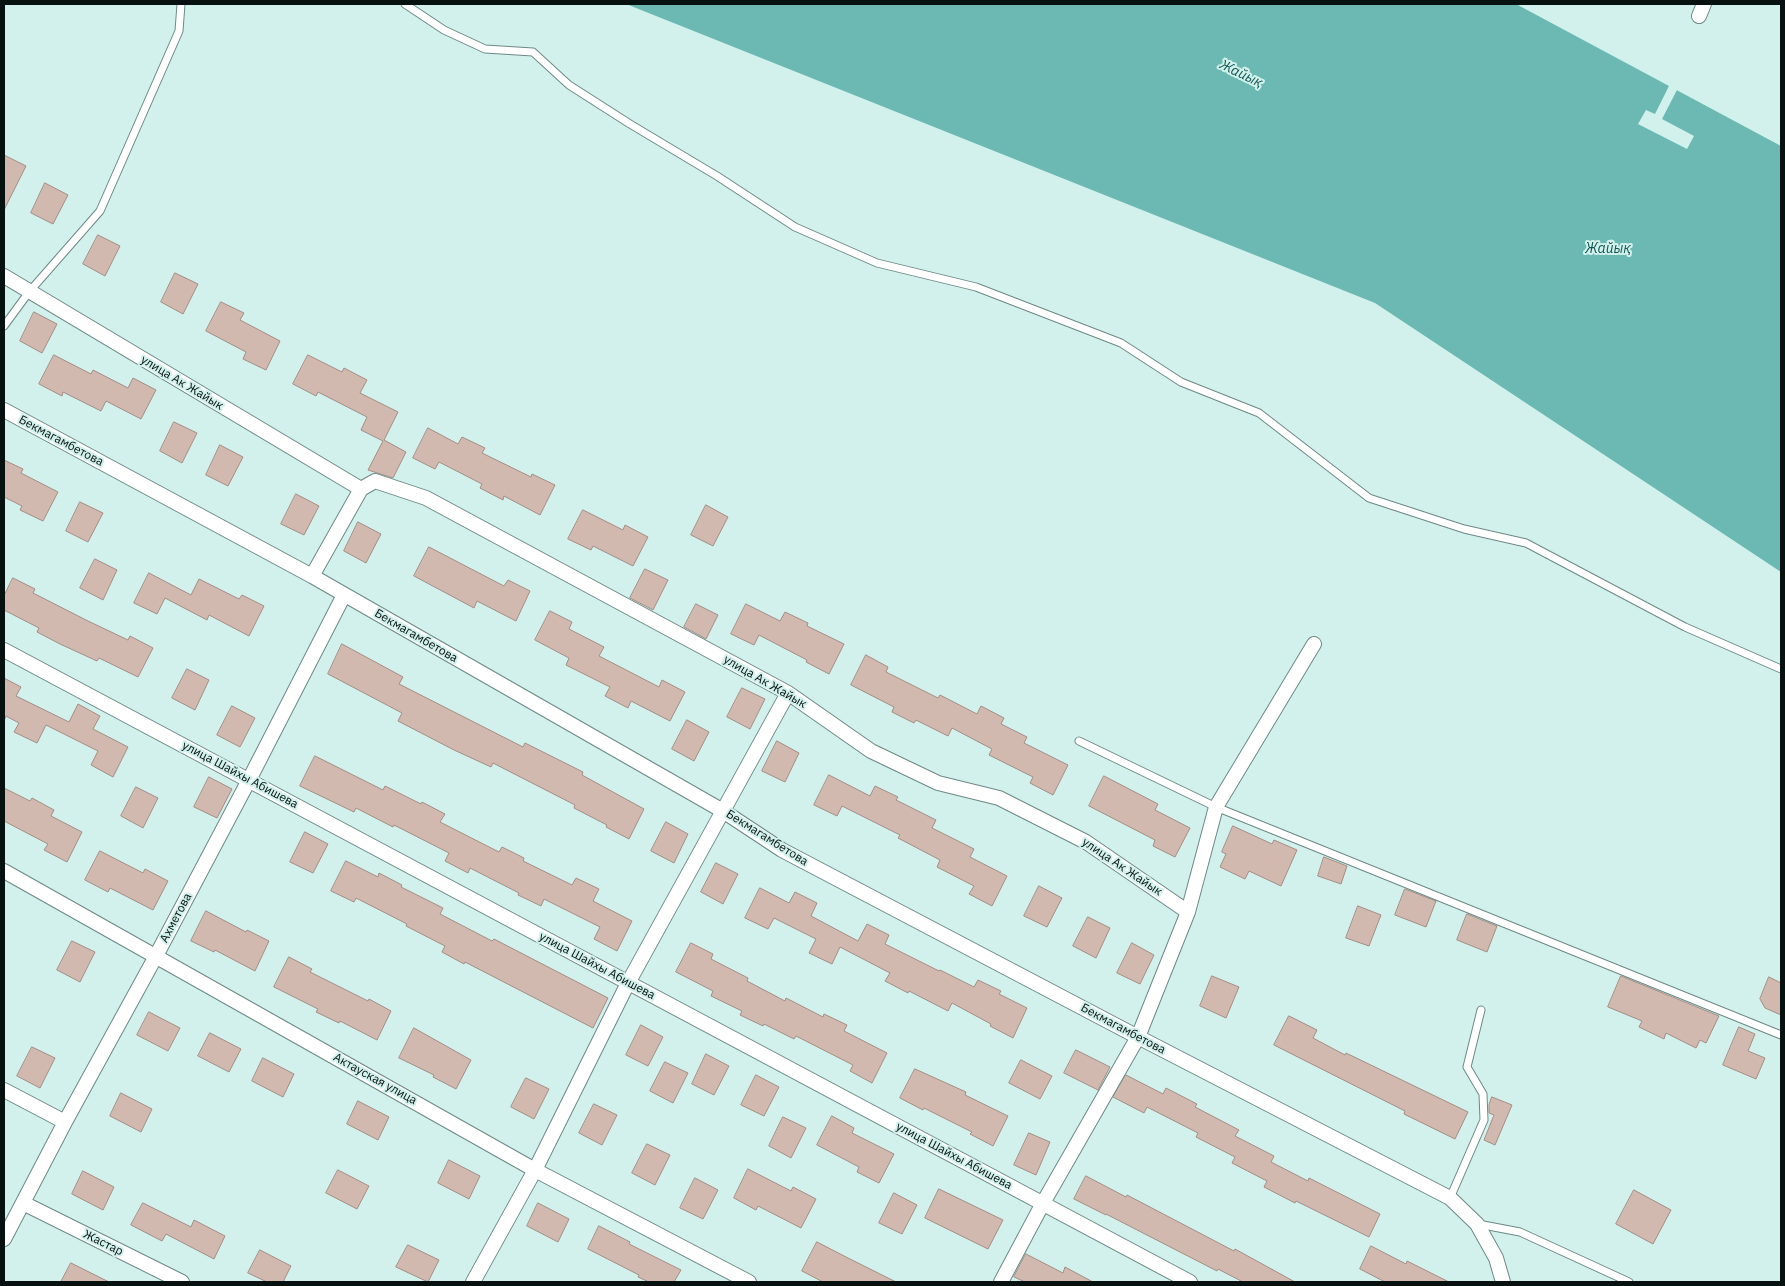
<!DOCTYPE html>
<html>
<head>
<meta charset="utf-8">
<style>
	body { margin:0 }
	#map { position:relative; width:1785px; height:1286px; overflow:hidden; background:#d2f1ed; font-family:"IBM Plex Sans",sans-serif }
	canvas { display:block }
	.frame { position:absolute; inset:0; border:5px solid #071110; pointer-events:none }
</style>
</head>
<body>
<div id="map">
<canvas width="1785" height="1286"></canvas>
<div class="frame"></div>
</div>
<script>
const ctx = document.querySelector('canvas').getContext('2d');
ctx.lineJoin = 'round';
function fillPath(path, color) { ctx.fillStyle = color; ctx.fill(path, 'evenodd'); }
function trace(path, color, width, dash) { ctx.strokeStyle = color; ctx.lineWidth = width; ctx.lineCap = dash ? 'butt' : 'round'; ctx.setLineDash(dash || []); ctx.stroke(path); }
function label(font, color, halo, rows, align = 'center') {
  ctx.font = font + ' "IBM Plex Sans",sans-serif'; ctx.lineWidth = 4; ctx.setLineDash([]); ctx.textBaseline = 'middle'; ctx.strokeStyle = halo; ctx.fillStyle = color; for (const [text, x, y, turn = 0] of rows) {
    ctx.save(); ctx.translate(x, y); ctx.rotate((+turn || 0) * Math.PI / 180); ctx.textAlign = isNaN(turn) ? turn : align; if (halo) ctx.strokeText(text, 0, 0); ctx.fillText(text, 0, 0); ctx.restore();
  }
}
fillPath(new Path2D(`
	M626,4H1516L1781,146V572L1375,303Z`), '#6bb9b2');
fillPath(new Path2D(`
	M1670,84L1678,88L1662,119L1694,136L1687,149L1638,124L1646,110L1655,114Z`), '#d2f1ed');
const building = new Path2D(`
	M4,155L26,166L4,210Z
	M45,183L68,195L53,224L31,213Z
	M98,235L120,246L105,276L83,264Z
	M175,273L198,284L183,314L161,302Z
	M221,302L244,313L240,320L280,341L266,370L243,359L246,352L206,331Z
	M34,312L57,324L42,353L20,341Z
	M54,355L91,374L93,370L128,388L133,378L156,390L141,419L106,401L101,411L63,392L62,396L39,384Z
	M308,355L342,372L344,368L367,380L360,393L398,412L384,440L406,452L393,478L368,470L383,441L361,430L367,417L318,392L316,396L293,384Z
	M174,422L197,433L182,463L160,451Z
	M428,428L458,444L462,437L485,448L482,453L531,477L532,474L555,485L540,515L504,496L503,500L480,488L482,484L439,462L435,469L413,458Z
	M220,445L243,457L228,486L206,475Z
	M4,460L23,469L21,473L58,492L43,521L20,510L22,506L4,497Z
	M296,494L319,506L304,535L281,524Z
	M80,502L103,513L88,542L66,531Z
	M706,505L728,517L713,546L691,535Z
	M583,510L623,530L625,525L648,537L633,566L593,546L591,550L568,539Z
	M358,522L381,534L366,563L344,551Z
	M429,547L504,586L508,580L530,591L516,621L477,601L474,608L414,576Z
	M95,559L117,570L103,600L80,588Z
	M645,569L668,580L653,610L630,598Z
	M149,573L191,595L199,579L239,599L242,595L264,606L249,636L209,615L207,620L165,598L157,614L134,603Z
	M13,578L35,589L33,593L88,621L128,640L130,636L153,648L138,677L99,658L97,661L60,644L37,632L39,628L4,610V596Z
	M696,604L718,615L706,639L684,627Z
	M746,604L780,621L785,612L808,623L807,626L844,644L829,674L806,662L807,660L759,635L754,645L731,634Z
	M550,611L572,622L569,629L604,647L599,656L659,687L662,680L685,692L670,721L631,701L628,708L605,696L610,687L566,665L569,658L535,640Z
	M342,644L403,677L399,684L523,747L525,743L583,772L582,775L644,809L629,839L606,827L607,825L574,808L575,805L493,763L491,767L454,750L398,721L402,713L328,674Z
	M866,655L888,667L886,672L938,698L940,695L977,714L981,706L1004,718L1001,724L1027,737L1024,743L1068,765L1053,795L1030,783L1033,777L989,755L992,749L952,728L948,736L916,720L914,723L892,712L894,707L851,685Z
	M187,669L209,680L195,710L172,698Z
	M4,678L21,687L16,696L69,722L78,704L100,716L93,729L128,747L113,777L91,765L98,751L46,725L37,743L14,732L19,723L6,716L4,721Z
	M742,688L765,699L750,729L727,717Z
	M232,706L255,718L240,747L217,735Z
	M687,720L709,732L694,761L672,749Z
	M777,741L799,753L785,782L762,771Z
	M315,756L383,790L385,786L421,804L422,802L445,814L440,822L499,852L502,847L524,858L523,861L572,885L576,878L599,889L593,901L632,921L617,951L594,939L600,927L544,899L541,906L518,895L519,893L470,868L468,873L445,861L449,853L394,825L393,827L356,808L354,812L300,786Z
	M829,775L870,796L875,786L898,797L896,800L936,820L932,828L974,849L970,857L1007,876L992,906L969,894L974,886L937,867L940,860L898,838L900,835L842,806L837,816L814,805Z
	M1104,776L1158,804L1155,810L1190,828L1175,857L1153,846L1155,840L1089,806Z
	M209,777L232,789L217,818L194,807Z
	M136,787L158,798L143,828L121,816Z
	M4,788L30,801L32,798L54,810L51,816L82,832L67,862L44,850L48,844L4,821Z
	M666,822L688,834L674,863L651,851Z
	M1233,826L1272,844L1274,840L1297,850L1281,886L1249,871L1245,879L1220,867L1226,854L1222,852Z
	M305,832L328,844L313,873L290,862Z
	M100,851L143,873L145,869L168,881L153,910L110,888L108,892L85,880Z
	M1324,857L1347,866L1341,884L1318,876Z
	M346,861L378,877L379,873L402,885L401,887L443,908L440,914L492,941L494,939L608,998L593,1028L465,962L464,964L442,952L445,946L406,926L407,924L356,898L354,902L331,891Z
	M716,863L738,874L723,904L701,892Z
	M1039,886L1062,898L1047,927L1024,916Z
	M760,888L789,903L795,892L817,903L811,916L858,941L867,924L889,935L885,944L939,971L940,970L974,987L978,980L1001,991L999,994L1027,1008L1013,1038L990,1026L991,1024L952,1003L948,1011L909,991L908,993L885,981L890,973L840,947L832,964L809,953L816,939L774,918L768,929L745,918Z
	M1405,889L1436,901L1426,927L1395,915Z
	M1358,906L1381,915L1369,946L1346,938Z
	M206,911L246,932L247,930L269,941L255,971L215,950L214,952L191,941Z
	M1467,914L1497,926L1487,952L1457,940Z
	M1088,917L1110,928L1096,958L1073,946Z
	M72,941L95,952L80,982L57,970Z
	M691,943L713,954L711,959L748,978L747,981L785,1001L786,998L823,1017L824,1014L847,1025L844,1031L887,1053L872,1083L850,1071L853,1065L796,1036L794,1039L764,1024L763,1026L740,1015L742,1011L711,996L713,991L676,972Z
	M1132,943L1154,955L1140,984L1117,973Z
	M289,957L312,969L310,972L368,1001L369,999L391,1011L377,1040L340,1021L339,1023L316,1012L318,1009L274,987Z
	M1212,976L1239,987L1226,1018L1200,1006Z
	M1621,976L1719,1016L1706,1043L1700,1040L1696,1048L1666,1033L1664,1039L1639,1027L1642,1021L1608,1007Z
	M1769,977L1781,983V1015L1765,1008L1760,999Z
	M149,1012L180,1028L168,1051L137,1035Z
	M1289,1016L1317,1030L1313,1038L1345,1055L1346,1053L1468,1112L1455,1139L1404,1114L1405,1111L1274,1045Z
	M641,1025L663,1037L648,1066L626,1055Z
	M1739,1027L1755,1034L1748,1051L1765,1058L1756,1079L1723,1065Z
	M414,1028L471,1060L456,1089L433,1077L434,1075L399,1058Z
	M210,1033L241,1049L229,1072L198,1056Z
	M32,1047L55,1058L40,1088L17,1076Z
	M1076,1050L1110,1067L1098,1090L1064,1073Z
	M706,1054L729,1066L714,1095L692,1084Z
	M263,1058L294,1074L283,1097L252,1081Z
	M1021,1060L1052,1076L1040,1099L1009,1083Z
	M665,1062L688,1073L673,1103L650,1091Z
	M915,1069L966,1092L965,1095L1008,1116L993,1146L970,1134L972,1132L924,1108L923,1110L900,1098Z
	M756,1075L779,1087L764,1116L741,1105Z
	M1126,1075L1163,1094L1166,1088L1197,1104L1195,1107L1239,1130L1235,1136L1274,1156L1271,1162L1308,1181L1309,1178L1380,1214L1369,1237L1296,1201L1295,1203L1264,1187L1267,1181L1232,1163L1235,1157L1196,1137L1198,1133L1147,1107L1144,1113L1113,1097Z
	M526,1078L549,1089L534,1119L511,1107Z
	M121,1093L152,1109L141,1132L110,1116Z
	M1492,1097L1512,1105L1495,1145L1484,1140L1494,1115L1489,1113V1105Z
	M358,1101L389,1117L378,1140L347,1124Z
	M594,1104L617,1115L602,1145L579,1133Z
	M832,1116L854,1128L852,1133L894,1154L879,1183L857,1172L859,1167L817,1145Z
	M783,1117L806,1128L791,1158L769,1146Z
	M1029,1133L1050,1142L1036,1175L1014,1165Z
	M647,1144L670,1155L655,1185L632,1173Z
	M449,1160L480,1176L469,1199L438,1183Z
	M748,1169L791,1191L793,1187L816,1199L801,1228L758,1206L756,1210L734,1198Z
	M338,1170L369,1186L357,1209L326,1193Z
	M83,1171L114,1187L103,1210L72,1194Z
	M1086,1176L1126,1197L1127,1195L1234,1251L1235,1249L1295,1282H1243L1218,1269L1217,1271L1106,1214V1215L1074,1199Z
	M695,1178L718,1190L703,1219L680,1208Z
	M939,1189L1003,1220L988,1249L925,1218Z
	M1634,1190L1671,1210L1653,1244L1616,1224Z
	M894,1193L917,1205L902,1234L879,1223Z
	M143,1203L191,1227L194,1220L225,1236L214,1259L166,1234L162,1241L131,1225Z
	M538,1203L569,1219L558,1242L527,1226Z
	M599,1226L630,1242L629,1244L681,1270L674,1282H649L638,1277L639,1275L588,1249Z
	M817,1242L850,1259L896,1282H823L802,1271Z
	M408,1245L439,1260L428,1282L396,1267Z
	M1371,1246L1406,1264L1407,1261L1449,1282H1385L1360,1269Z
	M260,1250L291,1266L283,1282H267L248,1273Z
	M1026,1254L1063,1273L1065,1267L1093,1282H1025L1014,1277Z
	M71,1263L109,1282H61Z`);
fillPath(building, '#d2b9b0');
trace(building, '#a48c84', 1);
const service = new Path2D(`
	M405,4L444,30L485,49L533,52L569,85L630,124L717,176L795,227L877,263L976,287L1121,343L1181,382L1259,413L1369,498L1464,529L1526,543L1685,627L1781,669
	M4,326L29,292L100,211L179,31L181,4
	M1079,741L1216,807L1781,1035
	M1450,1198L1484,1120L1483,1094L1467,1067L1481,1010
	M1478,1224L1520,1232L1629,1282`);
const minor = new Path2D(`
	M1699,16L1704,4
	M4,276L361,489
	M4,410L312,576L723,811L782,850L1138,1037L1450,1198L1477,1224L1496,1258L1503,1282
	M312,576L361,489L375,481L426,498L788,693L871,751L938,783L999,798L1086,842L1188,912
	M4,650L1190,1282
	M4,871L535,1170L749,1282
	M4,1090L65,1122
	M23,1203L182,1282
	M4,1239L65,1122L156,956L249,780L344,595
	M473,1282L535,1170L628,983L788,693
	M1001,1282L1043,1203L1138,1037L1188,912L1216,807L1314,644`);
trace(service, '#6d8986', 9);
trace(minor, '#6d8986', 16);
trace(service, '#fff', 7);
trace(minor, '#fff', 14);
label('12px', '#071110', '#d2f1ed', [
	["улица Ак Жайык",182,383,31],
	["Бекмагамбетова",61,441,28],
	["Бекмагамбетова",416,636,30],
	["улица Ак Жайык",765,682,30],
	["улица Шайхы Абишева",240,775,28],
	["Бекмагамбетова",767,838,32],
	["улица Ак Жайык",1122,867,34],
	["Ахметова",176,918,-62],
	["улица Шайхы Абишева",597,966,28],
	["Бекмагамбетова",1123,1029,28],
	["Актауская улица",375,1079,29],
	["улица Шайхы Абишева",954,1156,28],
	["Жастар",103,1243,26]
]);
label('italic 14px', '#105551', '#d2f1ed', [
	["Жайық",1241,74,26],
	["Жайық",1608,249]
]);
</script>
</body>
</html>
